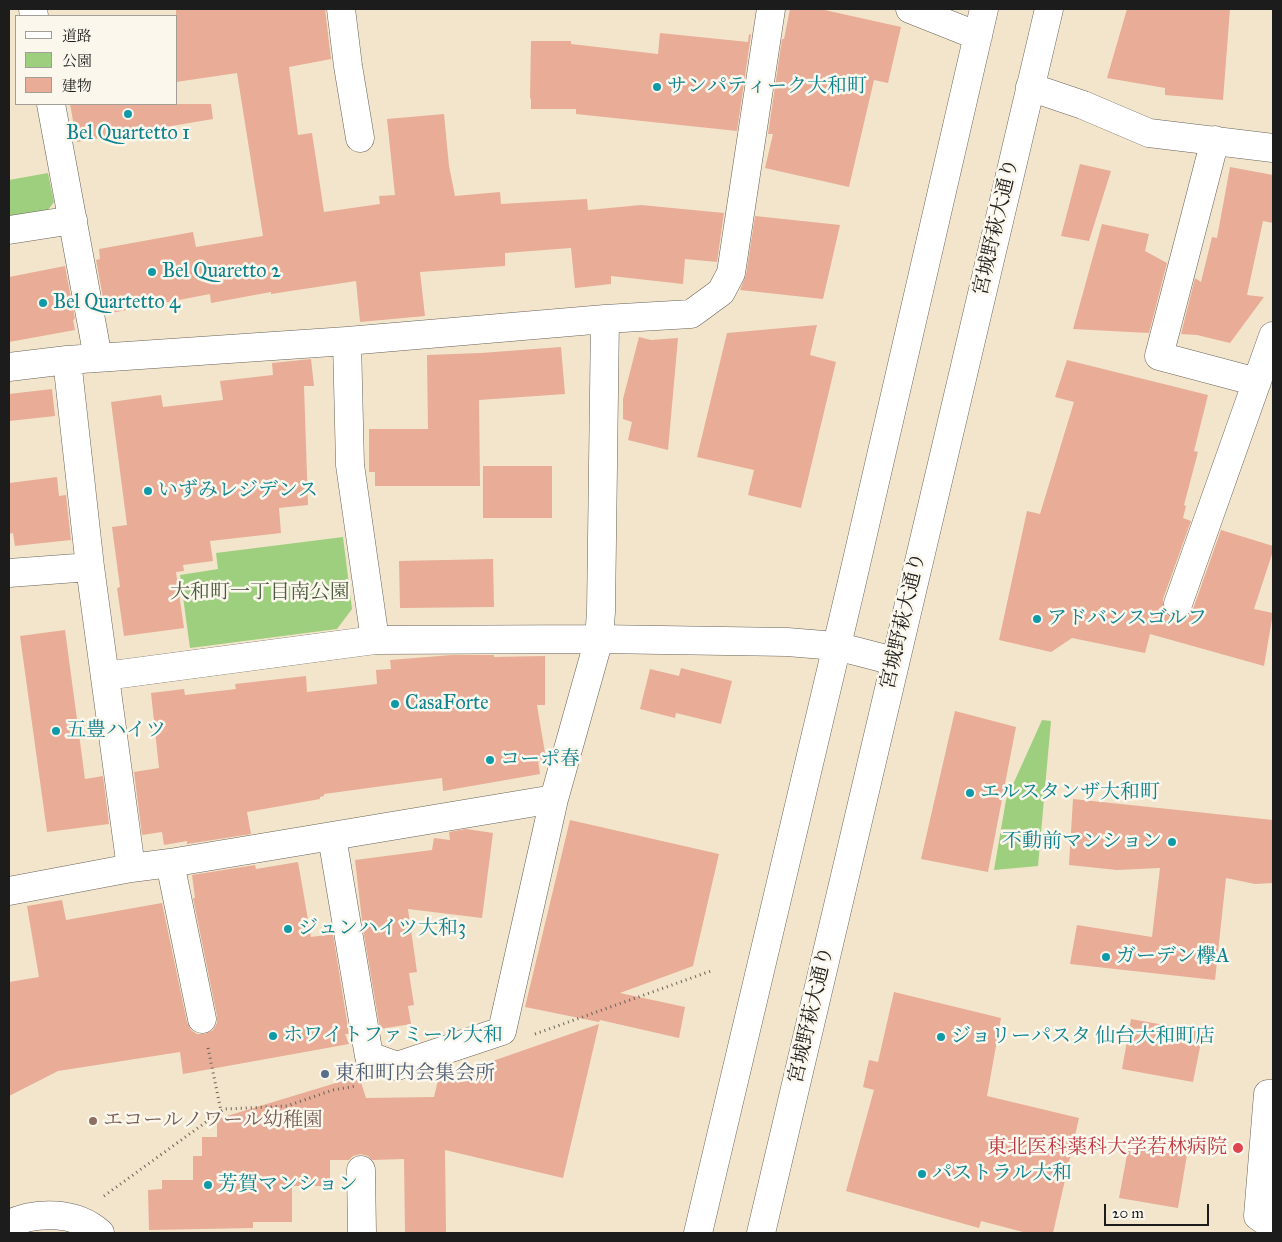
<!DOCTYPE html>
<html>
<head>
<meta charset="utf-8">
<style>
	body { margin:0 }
	#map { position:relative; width:1282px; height:1242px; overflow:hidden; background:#f3e5cb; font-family:"IM FELL Great Primer","Noto Serif JP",serif }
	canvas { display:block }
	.frame { position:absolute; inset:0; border:10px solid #1c1c1c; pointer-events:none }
	.legend { position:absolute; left:15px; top:15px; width:162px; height:90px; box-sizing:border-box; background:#fbf7ec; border:1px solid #a29f99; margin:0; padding:6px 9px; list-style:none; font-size:15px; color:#1c1c1c }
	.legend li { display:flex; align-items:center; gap:10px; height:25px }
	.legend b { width:25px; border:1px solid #a29f99 }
	.scale { position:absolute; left:1104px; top:1204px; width:105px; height:22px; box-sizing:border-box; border:2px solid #1c1c1c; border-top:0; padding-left:6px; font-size:15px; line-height:18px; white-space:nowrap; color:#1c1c1c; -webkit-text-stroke:4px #fbf7ec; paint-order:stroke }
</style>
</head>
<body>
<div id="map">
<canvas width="1282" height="1242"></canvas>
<div class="frame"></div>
<ul class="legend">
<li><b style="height:6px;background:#fff"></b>道路</li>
<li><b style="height:14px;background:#9ecf7e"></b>公園</li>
<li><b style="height:14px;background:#e8ac97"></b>建物</li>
</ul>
<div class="scale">20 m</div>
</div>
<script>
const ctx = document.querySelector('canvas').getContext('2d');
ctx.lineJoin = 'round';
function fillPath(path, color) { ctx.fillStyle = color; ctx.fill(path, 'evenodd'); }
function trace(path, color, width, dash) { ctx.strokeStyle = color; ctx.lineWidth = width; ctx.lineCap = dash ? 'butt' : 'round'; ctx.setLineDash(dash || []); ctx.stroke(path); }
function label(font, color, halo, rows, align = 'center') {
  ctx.font = font + ' "IM FELL Great Primer","Noto Serif JP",serif'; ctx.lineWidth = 5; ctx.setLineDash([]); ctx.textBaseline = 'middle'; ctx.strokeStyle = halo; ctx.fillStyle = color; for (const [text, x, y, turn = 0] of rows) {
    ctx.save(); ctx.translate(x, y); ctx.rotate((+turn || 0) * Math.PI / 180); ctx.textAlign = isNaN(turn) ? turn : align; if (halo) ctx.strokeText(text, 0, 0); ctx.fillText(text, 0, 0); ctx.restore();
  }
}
fillPath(new Path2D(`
	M48,173L54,202L45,214L9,219V180Z
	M343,537L352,609L337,629L190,648L180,575L218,569L216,553Z
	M1042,720L1051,721L1038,866L994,870L1006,800Z`), '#9ecf7e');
fillPath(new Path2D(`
	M176,9H325L331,59L289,67L298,135L312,133L324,212L380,204L379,196L395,195L387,119L444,114L449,166L455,196L500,192L501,204L587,199L588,210L641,205L724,213L717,262L685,259L683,284L611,276V284L575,288L571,248L505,253V266L420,272L425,316L360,322L356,281L271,294V292L211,303L210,294L106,314L96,260L100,259L99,249L193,232L196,247L263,236L237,73L176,82Z
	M790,9H820L901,27L888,83L874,80L849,187L765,168L773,134H768L782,39H784Z
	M1127,9H1230L1223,100L1165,95V88L1107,78Z
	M660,33L748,42L749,34L751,35L737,131L576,114V109H531V99L530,98L531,41H571V44L658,54Z
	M70,104H211L213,119L77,142Z
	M1080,164L1111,171L1089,241L1061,236Z
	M1230,167L1273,175V223L1263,221L1247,295L1264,297L1230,343L1197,335L1181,334L1195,278L1201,282L1212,237L1217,238Z
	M755,216L840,225L823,299L740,290L746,275Z
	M1102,224L1149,234L1145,251L1167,263L1149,333L1073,329Z
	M65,266L75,319L73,320L75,330L9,342V277Z
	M817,325L810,355L836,362L801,508L748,495L754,470L697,457L727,333Z
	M639,337L651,340L678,338L668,450L628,440L632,422L623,419V399Z
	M561,347L565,394L479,400L480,486H375V472H369V429H428L427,355L481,353Z
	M311,359L314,386H304L308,505L279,508L281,533L210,541L213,561L183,565L184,571L176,572L184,628L124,636L117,588L120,587L112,527L127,525L111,402L161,395L163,407L223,400L220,381L273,375L272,363Z
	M1067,360L1208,395L1194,451L1198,452L1184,505L1186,506L1183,518L1191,521L1163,599V607L1166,614L1173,619H1181L1188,616L1193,609L1221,530L1273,546V551L1254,609L1273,613L1264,666L1150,634L1145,653L1072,638L1051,652L999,640L1027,511L1040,514L1074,402L1055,397Z
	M52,389L55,416L9,421V394Z
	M483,466H552V518H483Z
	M57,477L59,496L66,495L71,540L15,546L13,533L9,534V483Z
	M493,559L494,607L400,608L399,561Z
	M65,630L85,779L103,776L109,824L47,832L20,636Z
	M452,655H494V657L545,656V705H537L546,759L538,760L540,774L443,791L442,778L324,794V796L320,797V799L247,812L251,834L187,844V841L164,845L162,832L142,835L134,772L159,768L151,693L184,689L185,695L236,689L235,684L306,676L307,692L377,684L376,670L391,669L390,660Z
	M681,668L732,681L721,724L676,713L675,718L640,709L650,669L679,676Z
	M955,711L1016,727L988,872L921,859Z
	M1073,799L1273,820V883L1255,884L1226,878L1215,980L1070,964L1077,925L1152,937L1160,868L1117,870L1069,865Z
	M570,820L719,854L693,966L620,993L685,1007L679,1038L600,1020L599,1022L525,1007Z
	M466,829L493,833L482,918L408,909L417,972L409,973L414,1005L408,1006L411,1024L380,1029L363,929L355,860L432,850L434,838L450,840L449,832Z
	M298,862L311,937L333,934L349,1034H345L349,1044L183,1074L180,1052L58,1071L9,1096V982L39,977L27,906L62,900L66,920L162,903L187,1022L191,1030L197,1034H205L213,1030L217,1023V1016L193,898H195L192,875L255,865L256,869Z
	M894,992L1001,1018L987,1096L1079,1118L1053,1233H1027L981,1221L979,1228L846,1191L874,1090L863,1087L869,1060L878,1062Z
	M1131,1019L1203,1032L1193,1082L1122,1069Z
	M599,1024L563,1178L445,1150L446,1233H405L404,1159L372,1160L368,1156L361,1154L353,1156L349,1160H330V1186H292V1222H253V1228L149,1230L148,1190L162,1189V1180H193V1156H202V1137H217V1119L359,1076L366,1098L434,1097L438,1080Z
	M1129,1144L1187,1155L1178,1208L1119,1198Z`), '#e8ac97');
const minor = new Path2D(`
	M33,9L34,16
	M341,9L348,66L360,138
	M910,9L978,36
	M1030,87L1083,105L1149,133L1273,148
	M51,104L98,358
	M1215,140L1159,356L1257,382
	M9,230L73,220
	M347,341L350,465L375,640
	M9,367L67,360
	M9,573L90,567
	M1178,604L1273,336
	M105,676L375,640L599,639L787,642L836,646L894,661
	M332,837L369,1056L397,1066L502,1031L554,799
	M170,863L202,1019
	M131,868L90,567L67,360L347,341L605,319L691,314L721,292L731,273L771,9
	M9,891L131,868L170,863L554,799L599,639L601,612L605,319
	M1273,1094H1268L1258,1216L1273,1226
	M361,1170L362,1233
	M9,1224C36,1211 76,1211 100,1233
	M698,1233L851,586L984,9
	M761,1233L1049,9`);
trace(minor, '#676259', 29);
trace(new Path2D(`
	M535,1034L711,971
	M208,1048L221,1111
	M104,1196L224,1109L287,1106L333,1090L356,1086`), '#676259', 3, [1, 4]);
trace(minor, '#fff', 28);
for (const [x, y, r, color] of [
	[657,87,5,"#0f9aa8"],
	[128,114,5,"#0f9aa8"],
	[152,272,5,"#0f9aa8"],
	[43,303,5,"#0f9aa8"],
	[148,491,5,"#0f9aa8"],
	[1037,619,5,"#0f9aa8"],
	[395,704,5,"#0f9aa8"],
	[56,731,5,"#0f9aa8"],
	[490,760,5,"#0f9aa8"],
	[970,793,5,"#0f9aa8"],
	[1172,842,5,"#0f9aa8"],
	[288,929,5,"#0f9aa8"],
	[1106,957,5,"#0f9aa8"],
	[273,1036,5,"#0f9aa8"],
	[941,1037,5,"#0f9aa8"],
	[325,1074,5,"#5c6f8a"],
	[93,1121,5,"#8d6e63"],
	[1238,1148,6,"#e0444e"],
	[922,1174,5,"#0f9aa8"],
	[208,1185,5,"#0f9aa8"]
]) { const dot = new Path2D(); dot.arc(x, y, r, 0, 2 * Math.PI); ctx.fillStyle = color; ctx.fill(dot); trace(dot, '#fbf7ec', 2); }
label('20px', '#0d838f', '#fbf7ec', [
	["サンパティーク大和町",667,87],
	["Bel Quartetto 1",128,134,"center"],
	["Bel Quaretto 2",162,272],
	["Bel Quartetto 4",53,303],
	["いずみレジデンス",158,491],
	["アドバンスゴルフ",1047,619],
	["CasaForte",405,704],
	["五豊ハイツ",66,731],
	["コーポ春",500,760],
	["エルスタンザ大和町",980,793],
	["不動前マンション",1162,842,"right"],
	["ジュンハイツ大和3",298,929],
	["ガーデン欅A",1116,957],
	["ホワイトファミール大和",283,1036],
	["ジョリーパスタ 仙台大和町店",951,1037],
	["パストラル大和",932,1174],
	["芳賀マンション",218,1185]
], 'left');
label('20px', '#1c1c1c', '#fbf7ec', [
	["宮城野萩大通り",997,227,-77],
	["宮城野萩大通り",904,621,-77],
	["宮城野萩大通り",812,1015,-77]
]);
label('20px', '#4a5b3e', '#fbf7ec', [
	["大和町一丁目南公園",260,593]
]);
label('20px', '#4e5e75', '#fbf7ec', [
	["東和町内会集会所",335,1074]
], 'left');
label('20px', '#785e54', '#fbf7ec', [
	["エコールノワール幼稚園",103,1121]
], 'left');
label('20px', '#be3a42', '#fbf7ec', [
	["東北医科薬科大学若林病院",1227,1148]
], 'right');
</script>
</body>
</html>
